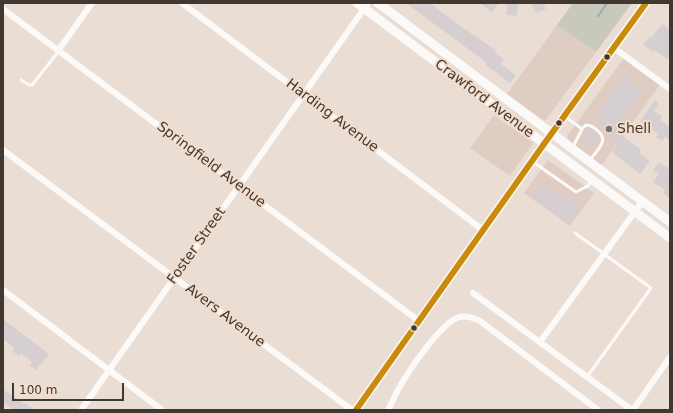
<!DOCTYPE html>
<html>
<head>
<meta charset="utf-8">
<style>
	body { margin:0 }
	#map { position:relative; width:673px; height:413px; overflow:hidden; background:#eaddd4; font-family:"DejaVu Sans",sans-serif }
	canvas { display:block }
	.frame { position:absolute; inset:0; border:4px solid #413831; pointer-events:none }
	.scale { position:absolute; left:12px; top:383px; width:112px; height:18px; box-sizing:border-box; border:2px solid #413831; border-top:0; padding-left:5px; font-size:12px; line-height:14px; white-space:nowrap; color:#413831; -webkit-text-stroke:3px #f3dccb; paint-order:stroke }
</style>
</head>
<body>
<div id="map">
<canvas width="673" height="413"></canvas>
<div class="frame"></div>
<div class="scale">100 m</div>
</div>
<script>
const ctx = document.querySelector('canvas').getContext('2d');
ctx.lineJoin = 'round';
function fillPath(path, color) { ctx.fillStyle = color; ctx.fill(path, 'evenodd'); }
function trace(path, color, width, dash) { ctx.strokeStyle = color; ctx.lineWidth = width; ctx.lineCap = dash ? 'butt' : 'round'; ctx.setLineDash(dash || []); ctx.stroke(path); }
function label(font, color, halo, rows, align = 'center') {
  ctx.font = font + ' "DejaVu Sans",sans-serif'; ctx.lineWidth = 3.5; ctx.setLineDash([]); ctx.textBaseline = 'middle'; ctx.strokeStyle = halo; ctx.fillStyle = color; for (const [text, x, y, turn = 0] of rows) {
    ctx.save(); ctx.translate(x, y); ctx.rotate((+turn || 0) * Math.PI / 180); ctx.textAlign = isNaN(turn) ? turn : align; if (halo) ctx.strokeText(text, 0, 0); ctx.fillText(text, 0, 0); ctx.restore();
  }
}
fillPath(new Path2D(`
	M557,25L596,52L545,121L507,94Z
	M626,55L662,82L601,166L569,142L567,136Z
	M494,115L533,143L510,176L470,148Z
	M548,160L594,193L570,226L524,193Z`), '#dfcdc3');
fillPath(new Path2D(`
	M573,3H632L596,52L557,25Z`), '#c8c8bb');
trace(new Path2D(`
	M598,16L607,3`), '#97abb0', 2);
fillPath(new Path2D(`
	M406,3H430L463,28L497,51L495,53L504,59L501,64L516,75L510,83L486,65L487,63Z
	M480,3H499L492,12Z
	M508,3H519L516,16L506,14Z
	M531,3H543L546,9L536,13Z
	M662,24L670,30V60L668,58L667,59L654,50L653,52L643,45L649,37L651,38Z
	M627,78L643,90L616,127L622,131L620,134L641,150L639,153L650,161L640,174L612,152L619,142L603,132L597,126L604,116L599,112L623,79Z
	M655,100L659,104L654,111L662,116L660,120L670,127V141L665,137L662,141L656,137L658,134L640,121Z
	M591,129L599,137L591,148L582,141Z
	M659,162L670,170V198L663,193L665,190L653,182L659,174L653,170Z
	M542,183L567,201L570,196L580,204L567,222L532,197Z
	M3,319L49,354L36,370L30,365L32,362L21,353L19,356L12,351L15,348L3,339Z
	M3,389L24,404L25,403L35,410H14L3,402Z`), '#d6cfd1');
trace(new Path2D(`
	M21,80L29,85H32L58,52
	M566,117L582,129L586,125C591,125 594,127 598,131C610,141 596,151 589,161
	M573,147L582,129
	M533,162L576,192L588,186L591,180
	M575,233L651,288L587,377`), '#fcfaf9', 3);
trace(new Path2D(`
	M182,3L483,230
	M3,9L419,321
	M614,48L670,89
	M58,51L92,3
	M3,150L352,410
	M3,290L162,410
	M473,293L632,410
	M540,342L642,202
	M81,410L368,3
	M388,410C392,403 395,395 399,388C409,370 441,323 459,317C467,315 474,318 480,321L598,410
	M633,410L670,357`), '#fcfaf9', 6);
trace(new Path2D(`
	M357,3L670,238
	M378,3L670,222
	M356,410L544,144L646,3`), '#fcfaf9', 9);
trace(new Path2D(`
	M356,410L544,144L646,3`), '#ca8a0c', 6);
for (const [x, y, r, color] of [
	[607,57,3.5,"#413831"],
	[559,123,3.5,"#413831"],
	[609,129,4,"#7c726a"],
	[414,328,3.5,"#413831"]
]) { const dot = new Path2D(); dot.arc(x, y, r, 0, 2 * Math.PI); ctx.fillStyle = color; ctx.fill(dot); trace(dot, '#f3dccb', 1.5); }
label('14px', '#413831', '#f3dccb', [
	["Crawford Avenue",484,99,37],
	["Harding Avenue",332,116,37],
	["Springfield Avenue",211,165,37],
	["Foster Street",197,246,-55],
	["Avers Avenue",225,316,37]
]);
label('14px', '#413831', '#f3dccb', [
	["Shell",617,129]
], 'left');
</script>
</body>
</html>
